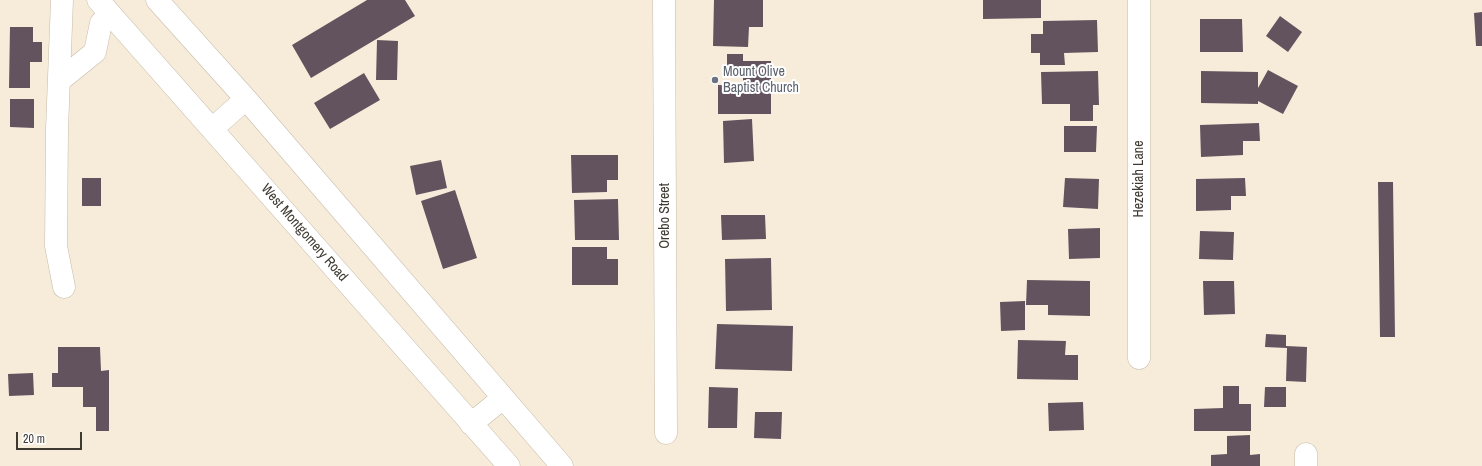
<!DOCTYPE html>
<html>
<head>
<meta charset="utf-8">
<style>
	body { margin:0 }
	#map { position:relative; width:1482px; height:466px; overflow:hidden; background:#f7ecda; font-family:"Archivo Narrow",sans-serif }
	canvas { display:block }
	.scale { position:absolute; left:16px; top:432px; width:66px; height:18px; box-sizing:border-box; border:2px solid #3e3a32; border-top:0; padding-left:5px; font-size:12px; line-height:14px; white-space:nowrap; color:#3e3a32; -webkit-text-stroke:3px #fff; paint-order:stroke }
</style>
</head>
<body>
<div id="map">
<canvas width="1482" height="466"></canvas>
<div class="scale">20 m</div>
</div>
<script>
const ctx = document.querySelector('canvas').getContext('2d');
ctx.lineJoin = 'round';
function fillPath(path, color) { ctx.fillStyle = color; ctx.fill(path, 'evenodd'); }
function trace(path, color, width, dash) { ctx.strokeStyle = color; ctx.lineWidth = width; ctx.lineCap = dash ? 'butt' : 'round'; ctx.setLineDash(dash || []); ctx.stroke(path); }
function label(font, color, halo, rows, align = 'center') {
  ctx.font = font + ' "Archivo Narrow",sans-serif'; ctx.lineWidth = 4; ctx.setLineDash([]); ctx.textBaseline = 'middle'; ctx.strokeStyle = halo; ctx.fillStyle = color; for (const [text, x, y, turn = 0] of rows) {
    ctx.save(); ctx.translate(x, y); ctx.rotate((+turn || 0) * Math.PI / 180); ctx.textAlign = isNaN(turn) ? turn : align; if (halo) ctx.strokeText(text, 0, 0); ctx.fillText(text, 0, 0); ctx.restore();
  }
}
fillPath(new Path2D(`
	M367,0H405L415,16L311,78L292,45Z
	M714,0H763V27H749L748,47L713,46Z
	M983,0H1041V18L983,19Z
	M1482,12V46H1476L1474,13Z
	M1280,16L1302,32L1288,52L1266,36Z
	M1200,19H1242L1243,52H1200Z
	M1097,20L1098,52L1064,53L1065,65H1040V53H1031V34H1043V21Z
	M10,27H33V42H42V62H30V88H9Z
	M377,40L398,41L397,80H376Z
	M727,54H743V61H771V114H718V85L743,86V74H727Z
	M1268,70L1298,86L1283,114L1258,101V104L1201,103V71L1258,72V88Z
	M1098,71L1099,105H1093V121H1070V104H1042L1041,72Z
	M364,73L380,100L330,129L314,103Z
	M10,99H34V128L10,127Z
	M752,119L754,161L724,163L723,121Z
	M1259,123L1260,141H1243V155L1201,157L1200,125Z
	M1064,126H1097L1096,152H1064Z
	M571,155H618V180H607V192L572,193Z
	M441,160L447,188L416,195L410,166Z
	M82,178H101V206H82Z
	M1065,178L1099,179L1098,209L1063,207Z
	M1245,178L1246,196H1231V210L1196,211V179Z
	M1378,182H1393L1395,337H1380Z
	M455,190L477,258L443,269L421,201Z
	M618,199L619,240H575L574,200Z
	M721,215H765L766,239L722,240Z
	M1100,228V258L1069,259L1068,229Z
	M1200,231L1234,232L1233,260L1199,259Z
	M572,247H607V259H618V285H572Z
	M771,258L772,310L726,311L725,259Z
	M1027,280L1090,281V316L1048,315V305H1026Z
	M1203,281H1234L1235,314L1204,315Z
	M1025,301V330L1001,331L1000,302Z
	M717,324L793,326L792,371L715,369Z
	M1266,334L1286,335V346L1307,347L1306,382L1286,381L1287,348L1265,347Z
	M1018,340L1066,341L1065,355H1078V380L1017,379Z
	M58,347H100L101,371L109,370V431H96V407H83V387H52V373H58Z
	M33,373L34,395L9,396L8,374Z
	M1223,386H1239V404H1251V431H1194V409L1223,408Z
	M709,387L738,388L737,428H708Z
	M1265,387H1286V407H1264Z
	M1083,402L1084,430L1049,431L1048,403Z
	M755,412H782L781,439L754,438Z
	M1250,435V455L1260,454V466H1211V455L1227,454V436Z`), '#63535f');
const minor = new Path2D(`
	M62,0L57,129L56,246L64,287
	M664,0L666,433
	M59,81L95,52L101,23L110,14
	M1139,358V0
	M1306,454V466`);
const major = new Path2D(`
	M98,0L509,466
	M157,0L246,99L562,466
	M212,129L246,99
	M471,424L503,398`);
trace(minor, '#c5bba9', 23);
trace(major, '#c5bba9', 23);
trace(minor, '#fff', 22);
trace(major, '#fff', 22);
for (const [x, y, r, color] of [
	[715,80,4,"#6b7280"]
]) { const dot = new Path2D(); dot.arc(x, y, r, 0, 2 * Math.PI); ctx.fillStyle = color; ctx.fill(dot); trace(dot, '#fff', 1.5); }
label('14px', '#5b616d', '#fff', [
	["Mount Olive",723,72],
	["Baptist Church",723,88]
], 'left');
label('14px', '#3e3a32', '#fff', [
	["Hezekiah Lane",1139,179,-90],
	["Orebo Street",665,216,-90],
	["West Montgomery Road",304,233,49]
]);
</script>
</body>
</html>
